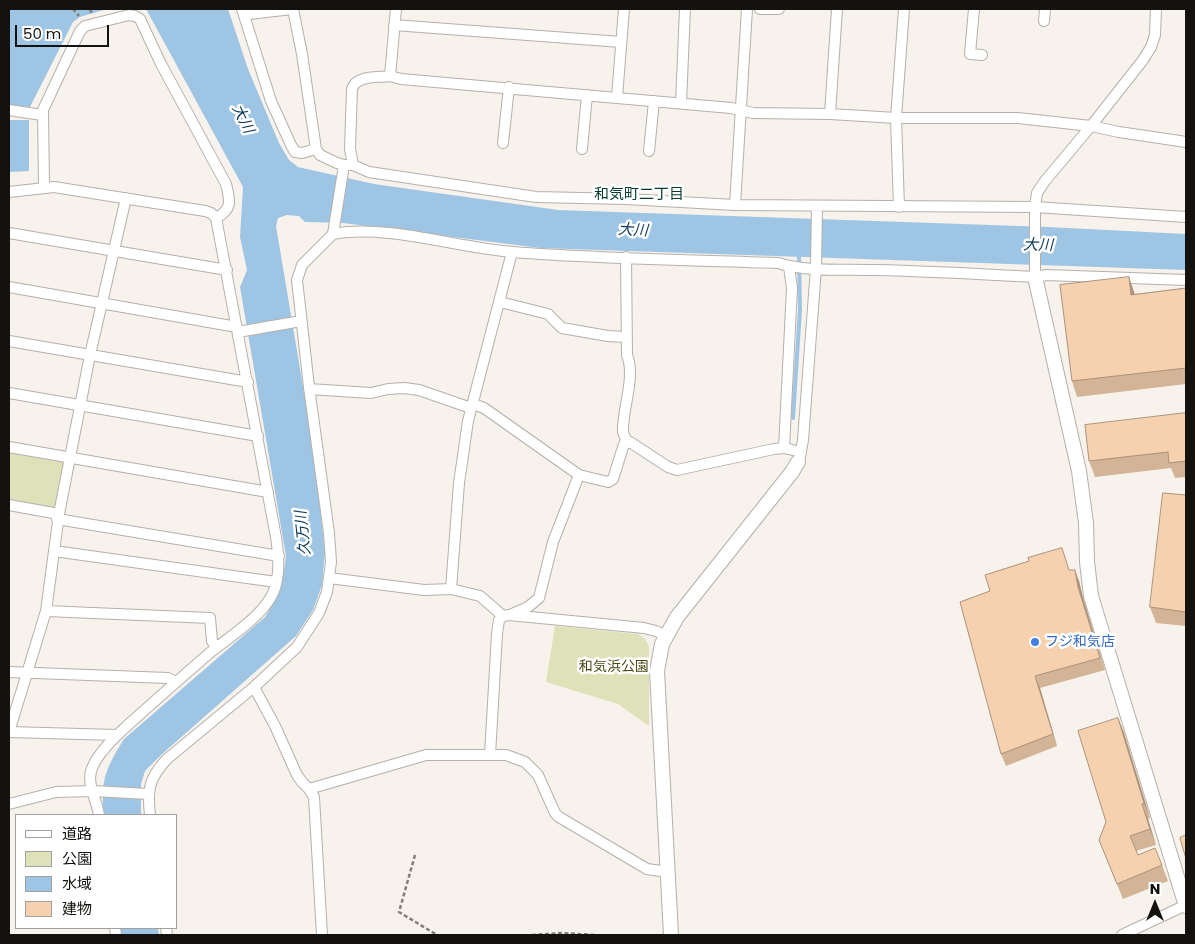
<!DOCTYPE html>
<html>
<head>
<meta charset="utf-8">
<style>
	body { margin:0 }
	#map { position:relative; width:1195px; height:944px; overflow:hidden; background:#f7f2eb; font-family:Poppins,"Noto Sans JP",sans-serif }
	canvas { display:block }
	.frame { position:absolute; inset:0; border:10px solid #13120f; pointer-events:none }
	.legend { position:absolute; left:15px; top:814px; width:162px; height:115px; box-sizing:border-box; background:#fff; border:1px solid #a1a09f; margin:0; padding:6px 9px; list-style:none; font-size:15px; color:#13120f }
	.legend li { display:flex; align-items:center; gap:10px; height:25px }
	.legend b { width:25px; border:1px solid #a1a09f }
	.north { position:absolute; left:1130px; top:879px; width:50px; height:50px; -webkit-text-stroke:4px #fff; paint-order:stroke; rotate:0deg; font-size:14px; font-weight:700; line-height:20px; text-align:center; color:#13120f }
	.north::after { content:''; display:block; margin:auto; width:18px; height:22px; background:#13120f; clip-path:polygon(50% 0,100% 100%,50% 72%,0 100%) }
	.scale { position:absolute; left:15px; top:25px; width:94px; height:22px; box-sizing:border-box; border:2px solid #13120f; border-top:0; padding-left:6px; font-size:15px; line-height:18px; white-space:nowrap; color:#13120f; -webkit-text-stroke:4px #fff; paint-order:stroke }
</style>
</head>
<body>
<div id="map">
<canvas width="1195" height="944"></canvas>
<div class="frame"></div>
<ul class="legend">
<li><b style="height:6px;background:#fff"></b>道路</li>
<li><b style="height:14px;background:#dfe2b8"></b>公園</li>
<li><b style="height:14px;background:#9fc5e5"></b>水域</li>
<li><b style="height:14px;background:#f5d1af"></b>建物</li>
</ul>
<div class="north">N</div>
<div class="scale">50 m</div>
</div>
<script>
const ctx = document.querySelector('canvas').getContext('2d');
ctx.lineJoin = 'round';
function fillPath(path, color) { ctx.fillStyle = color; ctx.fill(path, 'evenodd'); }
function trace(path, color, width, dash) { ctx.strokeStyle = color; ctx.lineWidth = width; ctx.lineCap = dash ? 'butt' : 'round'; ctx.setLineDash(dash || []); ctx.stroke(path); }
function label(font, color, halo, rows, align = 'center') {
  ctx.font = font + ' Poppins,"Noto Sans JP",sans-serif'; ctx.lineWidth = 5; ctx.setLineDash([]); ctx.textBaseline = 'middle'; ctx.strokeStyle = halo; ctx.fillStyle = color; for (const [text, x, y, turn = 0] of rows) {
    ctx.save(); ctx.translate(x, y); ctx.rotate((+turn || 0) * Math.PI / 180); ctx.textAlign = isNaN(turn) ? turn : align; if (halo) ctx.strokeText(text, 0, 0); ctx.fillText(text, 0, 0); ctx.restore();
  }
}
fillPath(new Path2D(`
	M9,451L64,461L55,508L9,499Z
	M555,626L638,634L645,639L649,646V726L618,704L546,682Z`), '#dfe2b8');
fillPath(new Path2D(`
	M9,9H107L80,17L73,22L30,107L9,105Z
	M146,9H228L248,69L279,143L289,160L298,167L374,184L558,210L1048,227L1186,234V270L540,248L343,223L305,222L299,216L287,215L278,218L276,226L313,446L325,552L322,585L313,610L296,636L161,755L145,771L141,784V815H104C100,781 106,768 124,739L265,617C280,595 283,582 286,556L240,287L247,270L240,237L243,187Z
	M9,120H29V171L9,172Z
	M120,928H158L159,935H121Z`), '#9fc5e5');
trace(new Path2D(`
	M793,418L800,310L799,252`), '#9fc5e5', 4);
const minor = new Path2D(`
	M242,9L271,101L291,145L295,152L302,153L316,149
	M293,9L302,54L316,149L320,155L337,163L344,165H353L369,172L536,197L626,199L735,205L1035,207L1186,217
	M760,9H779
	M974,9L970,54L982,55
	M249,14L292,9
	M1044,21L1045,9
	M394,25L621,42
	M390,76L401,79L731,108L753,113L830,114L896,118H1018L1091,126L1119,132L1186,142
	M617,97L624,9
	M681,103L685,9
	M9,110L42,115
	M830,114L837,9
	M503,143L509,87
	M582,149L587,95
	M649,151L654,101
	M353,165L350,149L352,89C356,75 377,78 390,76L396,9
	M44,188L43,110L80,31L85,26L129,15L135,16L140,19L161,64L226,184C230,200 233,209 216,218
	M9,192L54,187L205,211L211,213L216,218L276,537C279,556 281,580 271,597C259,618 231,636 212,651C184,675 157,699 129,724C117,735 96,754 91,771C87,785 97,801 99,815
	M735,205L747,9
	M899,207L896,118L904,9
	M9,233L227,270
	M333,234C388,224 457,248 513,252C601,259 690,260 778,263C806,272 844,269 874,270C928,271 981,274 1035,277L1046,275L1186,280
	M626,257L627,355C636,377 622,409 623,432C624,435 626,439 627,443
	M1035,277V207L1037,193L1045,181L1091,126L1143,60L1151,47L1155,35L1156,9
	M9,287L237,327
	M500,302L548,314L562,328L608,336L626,337
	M238,332L301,321
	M9,341L248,382
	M309,389L371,393L388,389L404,388L419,390L471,408
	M9,393L258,436
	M473,404L484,408L579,475L608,482L613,479L624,444L630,442L668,467L677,470L774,449L784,448L801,452
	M9,447L268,492
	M784,448L792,288L789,267
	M800,457L803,440L816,268L817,206
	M9,505L59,514
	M57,519L279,556
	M54,551L276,582
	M329,578L424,590L451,589L480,596L503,616L509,615L644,628L656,631L666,636
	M451,589L459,483L468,421L512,252
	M46,611L210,618L212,641L216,648
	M512,614L528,607L539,598L553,542L579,475
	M9,672L168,678L176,682
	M254,687L275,726L297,775L302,782L309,789L314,797L322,935
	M9,732L46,611L59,514L90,355L126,198
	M9,732L117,735
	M490,755L497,634L499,620L503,616
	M309,789L426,755H506L525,762L538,775L555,813L559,817L647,869L668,872
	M9,804L56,792L93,791L148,794
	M150,815C147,790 149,778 167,759L254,687L297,647L319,613L327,592L331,562L329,533L309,387L297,280L302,265L333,234L344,165
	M115,928L116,935
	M166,928L167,935
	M1122,935L1186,905`);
const tertiary = new Path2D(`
	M1035,277L1079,471L1086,523L1087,562L1091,596L1186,906
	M671,935L657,671L662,644L677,617L792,472L798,462`);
trace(minor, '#b5b0aa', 12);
trace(tertiary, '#b5b0aa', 16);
trace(new Path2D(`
	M73,9L79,16
	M90,9L92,14
	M415,855L399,912L437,935
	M532,935L562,933L595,935`), '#827f7a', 2.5, [4, 2.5]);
trace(minor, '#fff', 10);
trace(tertiary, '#fff', 14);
fillPath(new Path2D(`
	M1129,277L1135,294L1186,288V384L1077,397L1072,381Z
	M1186,413V477L1175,478L1171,468L1095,477L1089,461Z
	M1186,495V626L1156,623L1150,607Z
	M1029,561L1069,570L1079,581L1083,598L1105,670L1040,688L1057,746L1006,766L1001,754L990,591Z
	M1118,718L1124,733L1150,818L1148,819L1156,845L1136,851L1138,855L1162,865L1168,881L1123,899L1099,840L1106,822Z`), '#d3b496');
fillPath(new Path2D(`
	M1129,277L1134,293L1137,310L1131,295Z
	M1075,570L1079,581L1083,598L1105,670L1078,587Z
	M1035,676L1040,688L1057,746L1053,734Z
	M1118,718L1124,733L1150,818L1144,803Z
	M1142,804L1148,819L1156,845L1150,829Z`), '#ac927a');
const building = new Path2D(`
	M1129,277L1131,295L1186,288V368L1072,381L1060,285Z
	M1186,413V461L1169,463L1168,452L1089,461L1085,425Z
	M1163,493L1186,495V612L1150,607Z
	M1062,548L1069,570H1075L1078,587L1100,658L1035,676L1053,734L1001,754L960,602L990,591L985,575L1029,561L1028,558Z
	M1118,718L1144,803L1142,804L1150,829L1130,836L1138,855L1155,848L1162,865L1117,884L1099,840L1106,822L1078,731Z
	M1186,835V859L1180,838Z`);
fillPath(building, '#f5d1af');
trace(building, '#ac927a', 1);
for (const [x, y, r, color] of [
	[1035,642,5,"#3f7fe0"]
]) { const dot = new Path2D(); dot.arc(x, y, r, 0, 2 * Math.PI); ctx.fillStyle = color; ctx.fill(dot); trace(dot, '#fff', 2); }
label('14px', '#366cbe', '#fff', [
	["フジ和気店",1045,642]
], 'left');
label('14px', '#494b17', '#fff', [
	["和気浜公園",614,667]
]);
label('italic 15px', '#073655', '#fff', [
	["大川",242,119,64],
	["大川",633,231,3],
	["大川",1038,246,1],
	["久万川",304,533,-96]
]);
label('15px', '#043b2d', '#fff', [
	["和気町二丁目",639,195]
]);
</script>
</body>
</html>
